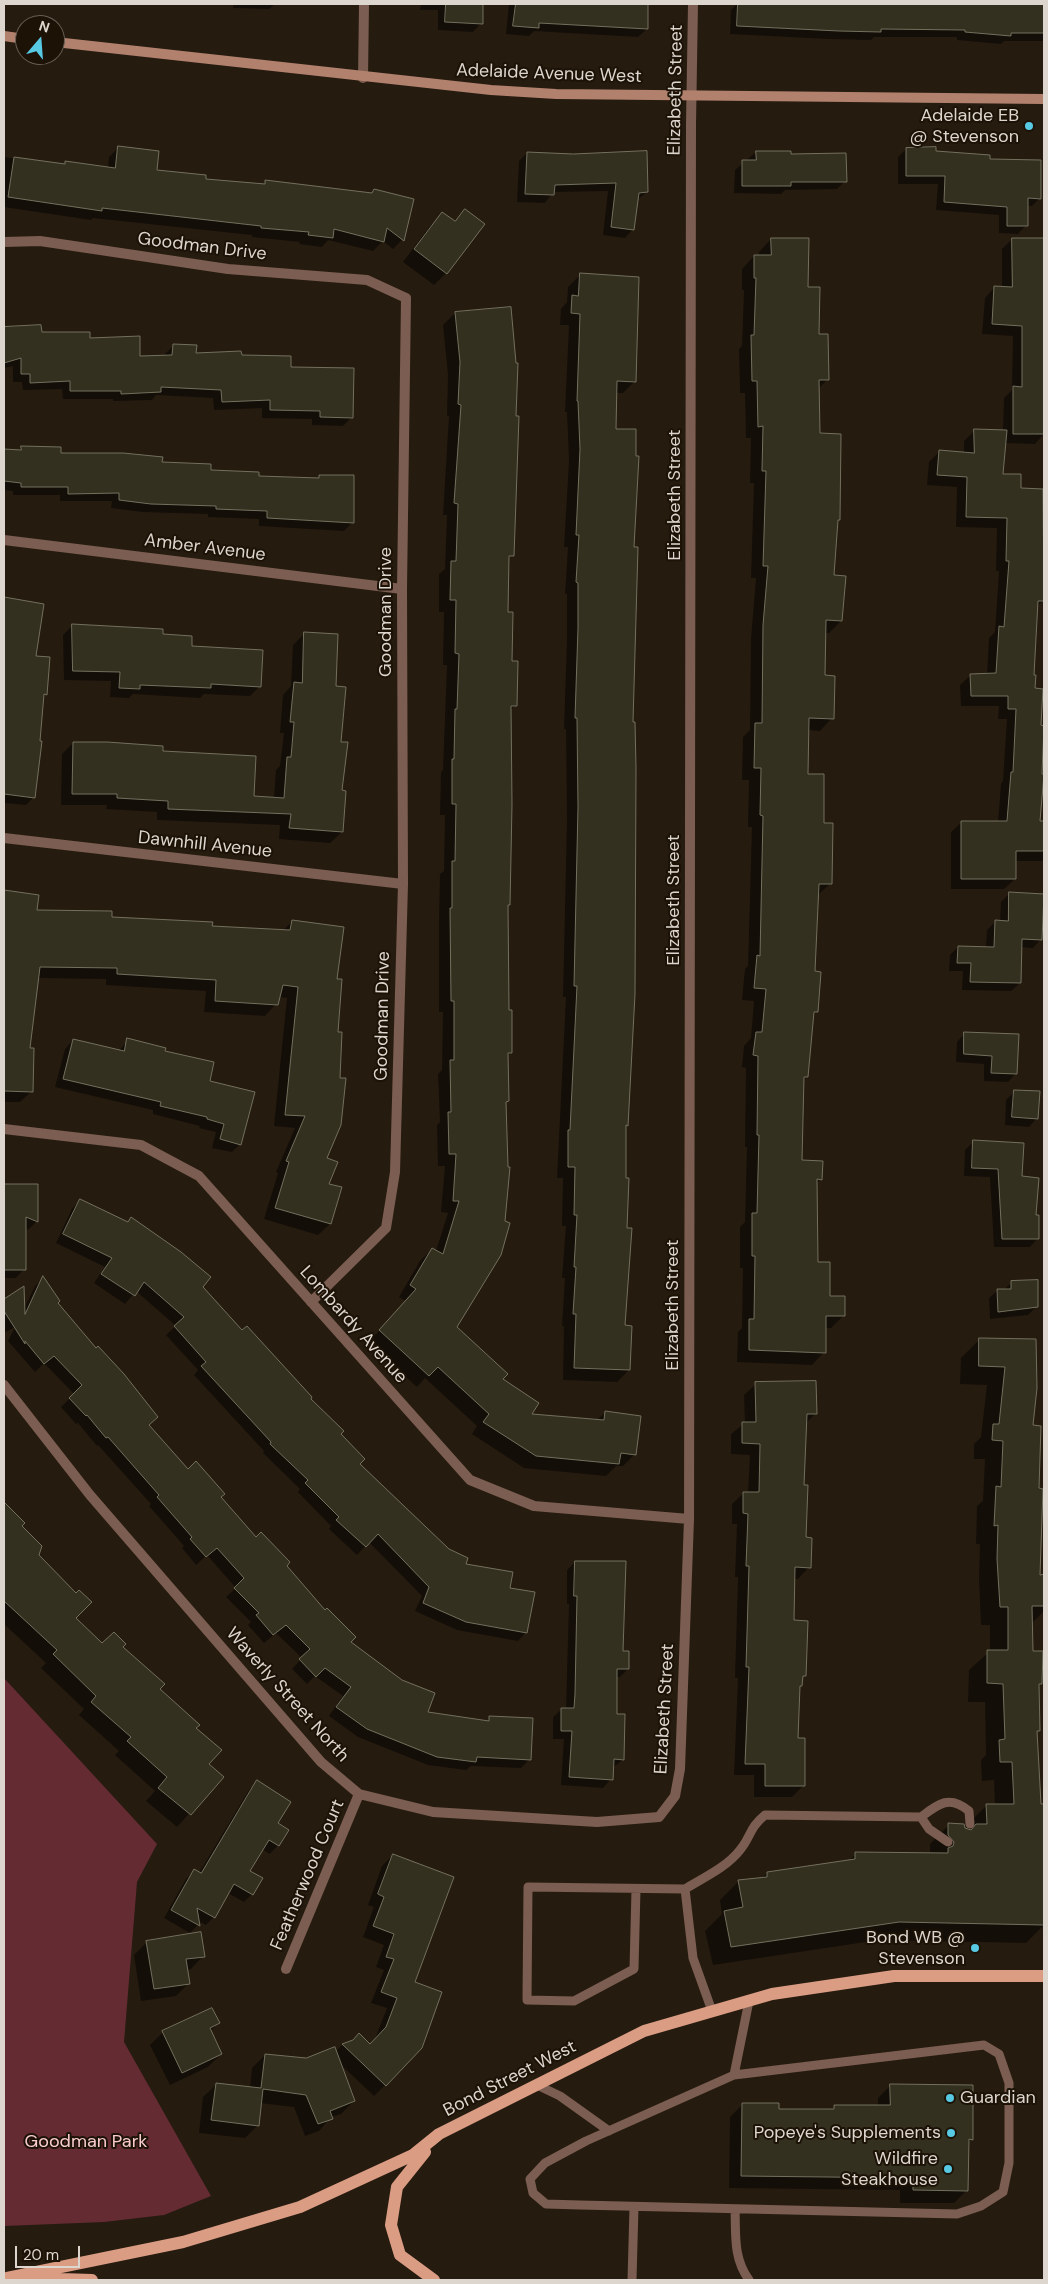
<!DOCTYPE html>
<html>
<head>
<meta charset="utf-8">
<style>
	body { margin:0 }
	#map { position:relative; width:1048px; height:2284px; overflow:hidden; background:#261b0f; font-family:"DM Sans",sans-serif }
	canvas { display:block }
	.frame { position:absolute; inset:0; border:5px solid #ddd6ce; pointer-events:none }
	.north { position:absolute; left:15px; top:15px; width:50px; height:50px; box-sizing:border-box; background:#1c1206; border:1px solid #696056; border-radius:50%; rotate:18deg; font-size:14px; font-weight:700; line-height:20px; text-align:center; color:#ddd6ce }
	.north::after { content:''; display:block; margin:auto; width:18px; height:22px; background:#58c9e3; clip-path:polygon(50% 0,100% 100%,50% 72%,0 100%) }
	.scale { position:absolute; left:15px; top:2246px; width:65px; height:22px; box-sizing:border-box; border:2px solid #ddd6ce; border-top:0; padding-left:6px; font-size:15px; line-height:18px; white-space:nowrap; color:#ddd6ce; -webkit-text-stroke:4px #1c1206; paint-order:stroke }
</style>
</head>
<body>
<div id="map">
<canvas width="1048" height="2284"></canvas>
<div class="frame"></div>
<div class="north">N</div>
<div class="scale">20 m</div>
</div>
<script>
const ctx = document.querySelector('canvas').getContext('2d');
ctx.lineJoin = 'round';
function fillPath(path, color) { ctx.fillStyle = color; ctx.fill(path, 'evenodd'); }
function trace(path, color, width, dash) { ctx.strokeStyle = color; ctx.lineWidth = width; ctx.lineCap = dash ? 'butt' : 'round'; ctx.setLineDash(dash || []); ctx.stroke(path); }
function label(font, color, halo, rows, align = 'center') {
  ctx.font = font + ' "DM Sans",sans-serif'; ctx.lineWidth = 4; ctx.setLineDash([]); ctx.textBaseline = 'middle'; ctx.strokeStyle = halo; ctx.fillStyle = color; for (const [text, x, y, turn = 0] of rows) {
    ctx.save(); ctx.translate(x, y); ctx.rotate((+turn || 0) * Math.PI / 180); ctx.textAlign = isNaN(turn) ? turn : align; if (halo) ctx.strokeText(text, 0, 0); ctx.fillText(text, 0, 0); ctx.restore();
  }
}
fillPath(new Path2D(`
	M4,1678L157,1844L137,1882L124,2042L211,2196L164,2215L104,2222L4,2226Z`), '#642b33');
fillPath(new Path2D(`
	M234,4H275L269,9L233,8Z
	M421,4H482L481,23L473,32L438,30V10H420Z
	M509,4H647V29L638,37L534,31L529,36L506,34Z
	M737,4H1044V41H1004L1001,44L957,40V37H874L871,40L829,39L730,34L731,10Z
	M118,148L156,172L204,180L262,185L266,182L370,194L374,190L413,200L402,240L393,249L383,241L373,251L328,240L322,247L299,244L300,242L252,237V235L93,218L91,220L4,207V157L62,165L66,162L108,168L109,157Z
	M906,149L988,161L1040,198L1032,206H1026V225L1018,234L999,233V215L936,210L938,184H898V157Z
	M756,152L790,156L845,181L837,189L785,190L781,194L734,193L735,170Z
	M527,153L647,192L637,200L633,229L625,238L603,235L608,191L553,192L545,203L517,202L519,161Z
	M465,210L446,273L434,285L403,262L430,226L443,213L454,222Z
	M771,239L807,288L827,380L818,389L819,434L836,521L833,576L841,621L829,633H825L824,677L832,718L820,731L807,730L806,775L822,824L831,883L817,896L814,972L817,1012L812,1016L807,1077L802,1082L801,1161L821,1179L816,1184L817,1263L828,1297L844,1315L831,1328H825L824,1352L812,1365L737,1362L738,1332L742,1328L743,1268H740V1227L745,1222L747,1147H745L746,1068L742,1067L744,1046L751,1038L754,1001L742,1000L745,969L748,966L752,827H748L749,780H742L743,737L750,730L751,639L756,578H751L754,483H750L751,438H746L745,393H740L739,349L742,346L744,290H742V269L754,256H759V252Z
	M1012,239H1044V434L1035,444L1004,443L1002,475L1019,489L1042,490L1044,579L1043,601L1036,607L1032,676L1039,822H1044V859L1042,861H1015V879L1004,889H951V832L962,822H998L1001,784L1003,781L1007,719H998L999,706H961L960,685L971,675H987L989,638L995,632L999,571H996L997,528L956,527L957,487L927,485L929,462L939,452L964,454V441L974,431H1003L1004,398L1012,390L1013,336L982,334L985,298L995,287L1002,288V249Z
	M580,275L635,381L623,393H615V431L633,548L624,1326L629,1370L617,1382L563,1380L564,1326H562L565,1278H562L566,1226H562L563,1178H557L566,997H563L567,819L566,729H564L567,641V594H565L568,547H564L569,461L567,412H565L569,325H560L561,309L567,302L568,287Z
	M455,313L512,555L508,560L507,613L515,705L510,711L509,905L507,907L508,1011L511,1053L507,1056L508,1101L505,1104L456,1328L530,1415L597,1420L606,1412L635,1454L623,1466H616L606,1476L524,1468L472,1434L477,1426L425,1378L417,1387L368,1343L406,1301L399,1297L420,1261L432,1249L436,1251L448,1213L441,1212L445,1166H438L437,1125L440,1122L438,1074L442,1070L443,1012H439V922L440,874L444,871L445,815H440L441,772L443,770L447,665H443L444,612H439V574L445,569L447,515H443L449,416H447L448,375L443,325Z
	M4,328L89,339L139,358L165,357V354L173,346L195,354L240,356L290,368L351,418L343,426L312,425V419L262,418V408L214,410L213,398L156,395L152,400L113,401V399H63L62,389L23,390L22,382H13V366L4,368Z
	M21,448L60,454L161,464L258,477L317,479L320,476L353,522L344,531L259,526V519L208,517V514L142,512L111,508L112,501H60V495H13V491L4,490V450L17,451Z
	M5,598L34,657L46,694L42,697L34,797L26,805L4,803Z
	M73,625L161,636L190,647L259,687L250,696L204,694L200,698L133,694L129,698L110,697L111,681L64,680L63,635Z
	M304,634L335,687L340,743L342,832L330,843L279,839L280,825L157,820V812L106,809L107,805H61L62,754L73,743L161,752L253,797L274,798L276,770L280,766L284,733H280L283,695L291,686L293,645Z
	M4,891L38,896L36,911L211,928L282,931L292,922L336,980L325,1158L328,1184L340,1188L330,1224L318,1235L264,1219L278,1173L276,1172L295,1128L274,1126L287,998L278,997L276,1004L265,1016L204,1012L206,991L106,985V979L38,978L28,1049L32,1091L20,1102H4Z
	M1009,894L1041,939L1033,948L1020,947V983L1011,991L962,990L963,971H949L950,955L958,947L986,948L987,930L995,922H1000L1001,902Z
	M965,1033L1016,1073L1008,1082L984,1081V1064L956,1062L957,1042Z
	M73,1040L119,1051L128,1040L164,1052L208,1082L240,1144L232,1152L212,1148L216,1132L199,1128L200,1126L153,1114V1110L55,1087L65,1049Z
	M1015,1091L1037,1118L1029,1127L1005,1125L1006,1100Z
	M974,1141L1021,1178L1035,1216L1038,1238L1030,1247H994L990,1177L964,1176L965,1150Z
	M4,1185L37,1186L36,1222L28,1230L25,1228L24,1269L16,1278H4Z
	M80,1200L127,1223L131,1219L309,1399L339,1434L358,1464L464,1564L508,1589L526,1632L518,1641L457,1630L415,1611L422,1596L369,1542L357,1555L329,1529L331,1526L298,1492L300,1489L263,1453L264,1451L194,1375L198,1370L166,1335L176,1326L136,1291L125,1304L94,1283L105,1267L56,1243L72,1209Z
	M43,1278L56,1303L148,1425L188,1470L220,1497L256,1539L285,1566L349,1643L426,1713L486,1722L490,1718L530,1759L521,1768L471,1766L466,1770L428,1765L358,1737L329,1716L343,1696L315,1676L307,1684L292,1669L302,1658L276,1633L264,1643L248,1625L251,1622L226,1597L236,1588L207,1555L196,1565L182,1548L184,1546L149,1506L151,1504L98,1445L97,1446L78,1423L76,1424L61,1407L74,1394L44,1363L35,1372L8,1341L15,1327L4,1333V1301L24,1288V1309L35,1286Z
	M1012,1282L1037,1306L1028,1315L990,1319L989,1298L998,1290H1004Z
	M980,1339L1035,1340L1032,1427L1038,1490V1576H1044V1611L1031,1624V1652L1041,1684L1038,1687V1730L1036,1733L1040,1805H1044V1925L1026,1943L879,1940L713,1965L705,1931L722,1914L720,1900L739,1881L761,1879L767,1873L848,1861L856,1854H930V1844L949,1825L968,1830V1824L987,1805H995L994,1780L982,1781L981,1760L986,1755L985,1702H968L969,1670L990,1651V1625H981L979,1578L980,1544H976L977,1506L983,1501L985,1459H974V1444L981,1437L987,1385L960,1384L961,1358Z
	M756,1384L816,1413L805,1424L803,1486L805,1539L809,1567L798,1579H793V1621L805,1675L801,1679V1686L799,1688L797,1739L803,1786L792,1797H754V1775H734L738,1678H735L738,1577H735L737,1524H732V1504L744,1493H748L750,1455L731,1454V1434L745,1423L744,1395Z
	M4,1506L20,1526L75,1618L102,1645L121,1647L195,1728L207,1765L222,1777L177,1827L146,1801L155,1791L115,1755L119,1751L79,1715L84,1709L41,1668L46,1663L4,1624Z
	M575,1562L622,1652L628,1669L620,1677H616L615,1715L623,1760L612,1768L611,1779L603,1788L561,1785L564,1739H553V1717L562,1709H566L569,1604H567V1570Z
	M257,1782L276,1824L278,1845L270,1854L262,1849L249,1871L252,1894L244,1902L228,1893L214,1917L206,1925L198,1921V1925L190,1933L164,1918L186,1879L194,1871L199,1873L249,1790Z
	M393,1855L414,1982L385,2085L374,2096L339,2063L354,2101L341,2114L331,2117L319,2131L305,2136L294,2107L260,2103L258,2125L245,2138L199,2133L203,2097L216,2085L250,2088L252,2068L265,2055L306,2059L335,2052L342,2045L353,2041L370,2045L375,2039L387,2008L371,2003L384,1970L376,1967L384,1945L363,1937L374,1907L368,1905L382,1866Z
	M147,1942L203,1956L191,1969L187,1970L189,1983L176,1996L141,2001L134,1955Z
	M218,2023L210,2032L221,2054L208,2067L170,2085L150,2045L163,2032Z
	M891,2085L971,2139L968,2143L967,2190L954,2203H900V2190L729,2188L730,2117L743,2104L777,2110H830L835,2106H878V2098Z`), '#0007');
const building = new Path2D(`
	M446,4H483V24L445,22Z
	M516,4H648V29L539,23V28L513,26Z
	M738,4H1044V33H1011V36L965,32V30L881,29V32L839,31L737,26Z
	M118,146L159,151L157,170L206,175V179L265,184V180L372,193L374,189L414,199L404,241L387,228L384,242L334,229L333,238L308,235L309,232L261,228V226L102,208V211L8,197L14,157L65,164V161L115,168Z
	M936,147V151L990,155V159L1041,160V199L1028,198V226H1007V207L944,202L945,176H906V148Z
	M647,151L648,192L639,193L634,230L611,227L616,183L555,185L554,195L525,194L527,152L573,154Z
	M756,151H791V154L846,153L847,182H791V186H742V160H756Z
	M465,209L485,224L447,274L414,249L442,212L455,221Z
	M771,238H809L808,287H820L819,334H828L829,380H819L820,433L841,434L840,520H838L834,575L846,576L842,621L826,620L825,675L835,676L834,719L809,718L808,774H824V823H833L832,884H819L815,971L821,972L818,1012H814L808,1077H804L802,1160L823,1161L822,1180L817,1179L818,1262H830V1296H845V1316H826V1353L749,1350V1319H754L755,1256H752V1213H757L759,1135H757L758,1056L753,1055L756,1032H762L766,989L754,988L757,955L760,956L763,816L760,815L761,768H754L755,723H762L763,625L768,566H763L766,471H762L763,426L758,427L757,381H752L751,335H754L756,278H754V255H771Z
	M1012,238H1044V434H1013V386L1022,387V326L992,324L994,286L1012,287Z
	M580,273L639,277L636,382L617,381L616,429H636V456H639L634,547H638L633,722H635L636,768L635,994L628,1126L626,1125V1178H629L627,1228H632L625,1325L632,1326L630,1370L574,1368L576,1314H573L576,1267H574L577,1215H574L575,1167H568V1130H570L577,986H574L578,807L577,718H575L578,628V583L576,582L579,535H576L580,449L578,401H577L580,314L571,313L572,295L578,296Z
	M511,307L516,363H518L516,416H519L514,556H509L508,612H513L512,661H518L517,706H511L512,804L510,905H508L509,1010H512V1053H508L509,1101L506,1102L508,1167H510L505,1221L510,1223L501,1255L457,1327L508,1374L503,1379L539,1403L532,1414L604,1420L605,1411L641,1416L636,1455L621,1453L619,1464L536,1456L483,1422L489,1414L438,1367L429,1376L379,1330L416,1289L410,1285L432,1248L443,1254L459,1201H453L456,1154H449L448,1112H451L450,1060H454V1001H451L450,908H452V861H455L456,804H452V759H454L455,709H457L459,654L455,653L456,600H450L451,561H456L458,504L454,503L461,405L458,404L460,362L455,312Z
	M41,325L42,332H90V338L140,336V356L172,355L173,344L197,345L196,353L241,351L242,355L291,356V367L354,368L353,418L320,417V411L270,410V400L222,402L221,390L161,387V392L121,394V391H70V381L30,383V374H21V358L4,363V327Z
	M974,429L1007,430L1003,474H1021V488L1043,489L1044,601H1038L1034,675H1036L1035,688L1043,689L1041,725L1044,726L1042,774H1044L1040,821H1044V851H1016V879H961V821H1007L1011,772H1013L1016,709H1008V696H971L970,674L996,673L999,626L1004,627L1009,561H1006L1007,518L966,517L967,477L937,475L939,450L974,453Z
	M21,446L61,447V453H123L163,457L162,462L211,464V470L259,472V476L319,478V475H354V523L267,518V511L216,509V506L151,504L119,500V493L68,494V487H21V483L4,481V449L21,450Z
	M4,597L44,604L36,656L50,657L47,695L44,694L40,741H42L35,798L4,794Z
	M72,624L163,629V634L192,636V646L263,650L261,687L211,684V688L140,685V689L119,688L120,672L73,671Z
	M304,632L338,634L336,686L346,687L341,742H348L342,790L346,791L343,832L289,828L291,814L168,809V801L117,798V794H72L73,742H107L163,746V751L256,756L254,796L284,798L287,757H291L294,722H290L294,682L302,683Z
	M4,890L39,895L37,910L112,911V917L213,922L212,926L290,930L292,920L344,927L337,979H342L338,1032H342L340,1078H346L341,1125L327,1158L338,1162L329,1184L342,1187L331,1224L275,1208L289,1162L286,1161L305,1116L285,1115L298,987L283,985L278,1005L215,1001L216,980L117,974V968L40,967L30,1048H34L33,1092L4,1091Z
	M1009,892L1044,894L1042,940L1022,939L1021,983L970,982L971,963H957L958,946L994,947L995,920L1008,921Z
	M964,1032L1019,1034L1017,1074L991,1073L992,1056L964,1054Z
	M127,1038L166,1048L165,1051L214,1062L210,1081L255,1092L241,1145L220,1139L224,1124L207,1119V1117L160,1106L161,1102L63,1079L73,1039L124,1051Z
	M1014,1090L1040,1091L1038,1119L1012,1117Z
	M973,1140L1024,1143L1022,1176L1039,1178L1036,1215H1039V1239H1002L998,1169L972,1168Z
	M4,1184H38V1222L26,1217V1270H4Z
	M80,1199L128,1222L131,1217L181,1252L211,1277L203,1287L242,1330L247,1326L312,1397L311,1399L344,1431L341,1434L365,1459L360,1464L449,1549L468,1558L466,1564L513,1572L510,1588L535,1592L527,1633L466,1622L423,1603L429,1587L378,1534L366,1547L336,1520L339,1517L305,1483L308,1480L270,1444L271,1442L201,1366L206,1362L174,1326L184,1317L144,1282L135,1296L101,1274L112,1258L63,1234Z
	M43,1276L60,1301L58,1303L96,1348L98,1346L124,1374L158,1417L149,1425L188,1469L196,1461L225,1494L221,1497L256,1537L261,1532L290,1562L287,1566L325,1610L327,1608L356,1637L351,1642L402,1680L435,1693L428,1712L489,1721V1716L533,1718L531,1760L477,1757L476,1762L437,1757L367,1729L336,1707L351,1687L325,1668L316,1677L299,1659L310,1649L286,1625L273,1635L256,1615L259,1613L234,1588L244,1578L217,1548L206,1557L190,1539L192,1537L157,1497L159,1495L108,1437L106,1438L87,1415L86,1416L69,1398L82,1385L54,1356L44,1364L25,1341V1344L4,1311V1299L24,1286L25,1314Z
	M1038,1280V1307L998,1312L997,1289H1011V1281Z
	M979,1338L1036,1339L1037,1388L1033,1425L1041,1426L1039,1488L1043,1489L1040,1575L1044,1574V1606H1032L1033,1651H1043L1042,1684H1039L1040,1731H1037L1041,1804H1044V1925L899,1922L731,1947L724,1911L743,1907L738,1880L767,1877V1872L855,1859V1852L948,1853V1848L953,1846L954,1842L948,1835V1823L964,1824L965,1828L971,1830L976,1824H987L986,1804H1014L1012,1762H1000L999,1740L1005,1739L1003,1684L987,1683V1650H1008V1607H1000L997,1559L998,1525L994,1526L996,1486L1001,1487L1003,1441L992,1440L993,1424H999L1005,1367L979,1366Z
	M816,1381L817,1414H807L804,1485H808L806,1537L812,1538L811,1568L795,1567L794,1620L808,1621L806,1676H803L802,1686H800L798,1738H805V1786H765V1764H745L749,1667H746L749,1566H746L748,1514L743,1513V1492H759L760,1444L742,1443V1422H756L755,1382Z
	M4,1502L25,1523L22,1526L42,1546L39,1555L76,1593L79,1590L92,1602L76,1618L102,1643L114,1632L126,1644L123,1647L165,1684L160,1689L200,1725L196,1728L222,1750L209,1764L224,1777L191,1815L158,1788L167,1777L127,1741L131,1737L91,1702L96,1696L53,1654L57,1650L4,1601Z
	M575,1561H626L623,1651H629V1669H617V1714H625L624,1760L614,1759L613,1780L569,1777L572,1731H561V1708H574L575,1694L577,1596H574Z
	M257,1780L291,1802L278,1823L289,1830L279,1846L269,1840L250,1871L263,1878L253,1895L234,1884L215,1918L197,1908L200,1926L171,1910L194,1869L201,1873Z
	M393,1854L454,1877L415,1982L442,1992L422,2048L386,2086L342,2044L353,2040L359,2033L370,2044L386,2027L397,1998L381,1992L394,1959L386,1957L394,1934L373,1926L384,1897L378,1894Z
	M201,1932L205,1957L186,1959L190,1984L154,1989L146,1941Z
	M212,2008L220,2023L210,2028L222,2054L182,2073L162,2031Z
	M335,2047L355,2101L330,2111L333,2119L318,2124L306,2095L263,2089L259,2126L211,2120L216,2083L261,2088L265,2054L306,2058Z
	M890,2084L973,2085V2140L969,2139L968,2191L913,2190V2178L741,2176L742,2103H779V2109H834V2105H890Z`);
fillPath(building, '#333020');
trace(building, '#73705e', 1);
trace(new Path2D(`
	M921,1817C939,1803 950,1795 969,1811L970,1824
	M636,1889L634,1969L574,2001L527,2000L528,1887L685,1889L693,1958L712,2011
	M685,1889C703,1878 727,1867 740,1850C751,1837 749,1828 765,1815L921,1817L929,1829L948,1842
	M734,2075L984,2045L999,2054L1009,2083V2163L1003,2192L981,2206L957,2214L580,2205L546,2204L533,2193L530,2179L545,2163L586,2141L734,2075L749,2001
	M537,2085L560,2096L609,2131
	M735,2209C736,2235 733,2258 749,2280
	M632,2280L634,2207`), '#7b5d51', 9);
trace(new Path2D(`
	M363,78L364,4
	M4,242L40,241L228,269L367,280L406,298L402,589L403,884L395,1172L386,1228L311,1302
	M4,540L402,589
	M4,838L403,884
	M4,1129L141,1145L199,1176L470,1480L534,1506L689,1519
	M4,1385L90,1495L321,1762L359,1794L433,1812L597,1822L659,1817L675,1796L680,1769L689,1519L691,124L693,4
	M286,1969L359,1794`), '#7b5d51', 10);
trace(new Path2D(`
	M4,36L25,39
	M55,42L491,90L556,94L1044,99`), '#b1816e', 10);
trace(new Path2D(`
	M425,2152L397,2187L391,2225L400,2255L434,2280
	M7,2278L183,2242L300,2207L413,2155L439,2134L644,2031L772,1994L894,1976H1044
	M29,2278L92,2280`), '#db9c84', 12);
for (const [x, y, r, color] of [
	[1029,126,5,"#58c9e3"],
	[975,1948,5,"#58c9e3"],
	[950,2098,5,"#58c9e3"],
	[951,2133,5,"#58c9e3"],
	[948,2169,5,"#58c9e3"]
]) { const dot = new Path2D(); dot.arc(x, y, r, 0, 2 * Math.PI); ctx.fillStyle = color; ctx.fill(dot); trace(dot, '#1c1206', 2); }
label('18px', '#ddd6ce', '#1c1206', [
	["Adelaide Avenue West",549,74,2],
	["Elizabeth Street",676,90,-89],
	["Goodman Drive",202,247,7],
	["Elizabeth Street",675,495,-90],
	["Amber Avenue",205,548,7],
	["Goodman Drive",386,612,-90],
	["Dawnhill Avenue",205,845,6],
	["Elizabeth Street",674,900,-90],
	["Goodman Drive",383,1016,-89],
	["Elizabeth Street",673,1305,-90],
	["Lombardy Avenue",353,1325,48],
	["Waverly Street North",287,1695,48],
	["Elizabeth Street",665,1709,-87],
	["Featherwood Court",308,1875,-67],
	["Bond Street West",510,2079,-27]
]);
label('18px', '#ddd6ce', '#1c1206', [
	["Adelaide EB",1019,116],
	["@ Stevenson",1019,137],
	["Bond WB @",965,1938],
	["Stevenson",965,1959],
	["Guardian",960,2098,"left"],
	["Popeye's Supplements",941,2133],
	["Wildfire",938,2159],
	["Steakhouse",938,2180]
], 'right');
label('18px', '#faccd0', '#1c1206', [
	["Goodman Park",86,2142]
]);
</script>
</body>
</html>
